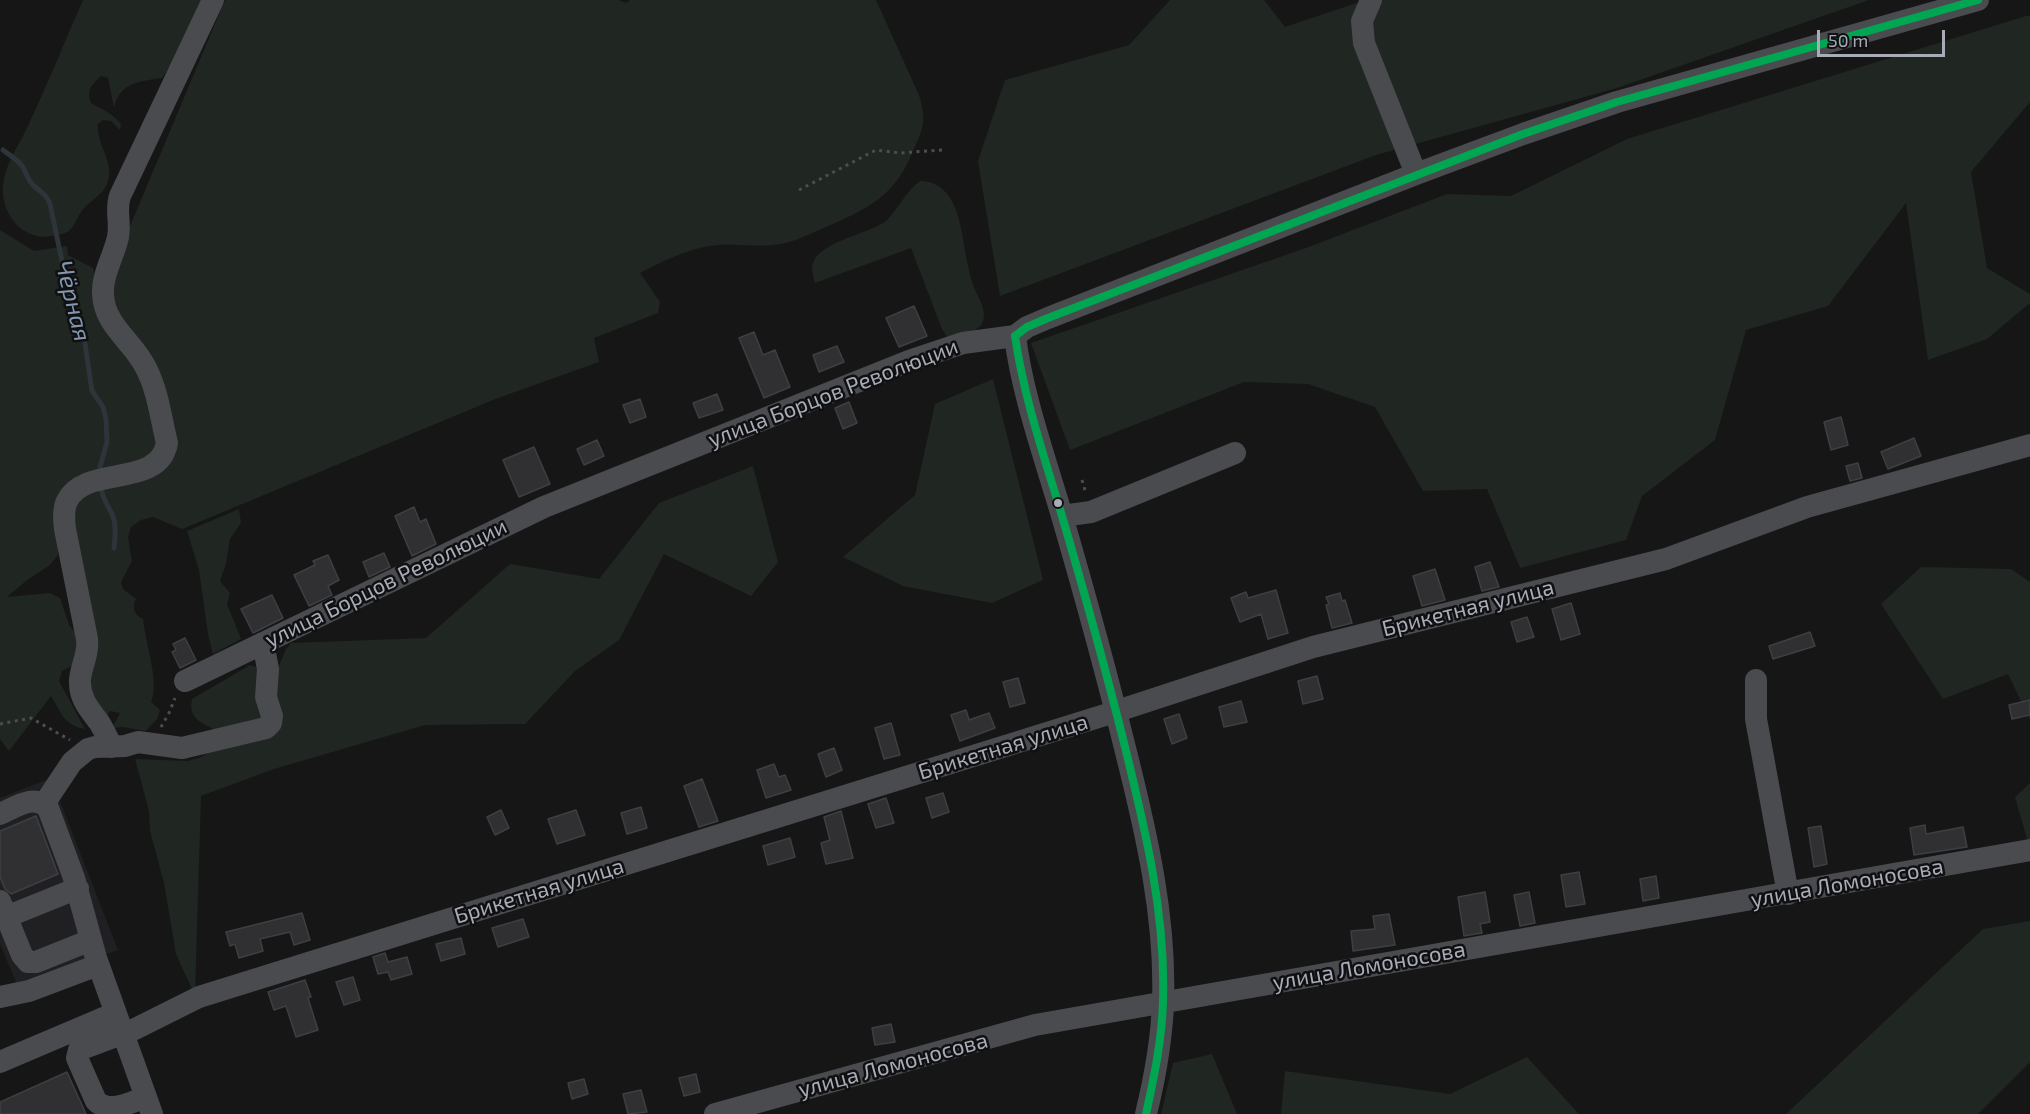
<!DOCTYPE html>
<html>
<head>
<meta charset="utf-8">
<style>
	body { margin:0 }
	#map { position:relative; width:2030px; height:1114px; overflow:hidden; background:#161616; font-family:"Exo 2",sans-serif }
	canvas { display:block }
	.scale { position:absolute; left:1817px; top:30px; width:128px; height:27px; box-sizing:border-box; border:3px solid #a8acb6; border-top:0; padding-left:8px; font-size:18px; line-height:21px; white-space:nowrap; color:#a8acb6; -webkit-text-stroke:4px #101012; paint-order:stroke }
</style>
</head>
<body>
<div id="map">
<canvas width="2030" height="1114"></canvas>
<div class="scale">50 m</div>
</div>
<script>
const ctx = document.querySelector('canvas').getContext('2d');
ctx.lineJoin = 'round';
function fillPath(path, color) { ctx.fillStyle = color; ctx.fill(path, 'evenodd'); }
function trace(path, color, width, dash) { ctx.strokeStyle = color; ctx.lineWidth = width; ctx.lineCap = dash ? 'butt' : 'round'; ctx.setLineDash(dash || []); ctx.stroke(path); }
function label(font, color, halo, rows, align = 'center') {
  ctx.font = font + ' "Exo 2",sans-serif'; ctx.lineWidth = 5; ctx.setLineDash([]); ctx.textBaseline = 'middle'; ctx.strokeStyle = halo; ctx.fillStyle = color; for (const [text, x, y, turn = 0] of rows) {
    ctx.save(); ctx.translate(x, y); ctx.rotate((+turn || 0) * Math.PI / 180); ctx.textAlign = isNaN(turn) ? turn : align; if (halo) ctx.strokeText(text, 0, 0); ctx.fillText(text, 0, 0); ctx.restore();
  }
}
fillPath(new Path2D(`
	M51,778L118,950L18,987L0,944V798Z`), '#202022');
fillPath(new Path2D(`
	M83,0H206L179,54L162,78C140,81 119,83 114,108L108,78L101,76C92,84 86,91 91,103C103,110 112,113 121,124L120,130L111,121L103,120L98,124C96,144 114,161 108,181C105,193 92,200 84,208C78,215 75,226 69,231C65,234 60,234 56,235C26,244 0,216 3,185C5,165 17,148 26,130C46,88 64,43 83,0Z
	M225,0H619L626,3L630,0H876L919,95C928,124 922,130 911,156C891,202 859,212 817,231C803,237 789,244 773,245C751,247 726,242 704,247C682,252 661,262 640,273L660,302L658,313L594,338L599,362L498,398L182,529L153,517L141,520L131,527L128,537L132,561L121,582L123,589L136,599C131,607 135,616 143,619C145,641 160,683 151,702L160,710L157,719L146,731L123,727L112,728L120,713L110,711L103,720L90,702L70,529L74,501L170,463L176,454V444L112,298L111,282L128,231Z
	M1170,0H1264L1285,27L1366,0H1869L1617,88L1376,155L1000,296L978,161L1005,80L1129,45Z
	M2026,16H2030V102L1971,172L1987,268L2030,294V303L1987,339L1928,360L1906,203L1828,306L1746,330L1715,440L1642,496L1626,540L1520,568L1487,489L1423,491L1375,407L1308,384L1244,382L1070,450L1031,343L1306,248L1447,194L1511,196L1627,139Z
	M920,181C933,181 943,187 950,198C964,219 964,262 974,287C978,298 987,309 983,321C980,332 958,338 948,338L942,329L911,248L815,283C814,279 812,273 812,269C813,241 870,235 887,220C899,208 906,191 920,181Z
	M0,230L34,251L67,246L68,255L93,268L95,279L137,363L160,439L156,458L94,475L58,537V555L50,565L27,580L7,597L50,593L60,598L69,625L77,635L79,648L73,665L62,671L59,681L85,729C63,725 62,713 51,696L9,751L0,739Z
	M993,379L1043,580L992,603L903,586L843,557L915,495L935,404Z
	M753,466L778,562L751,596L664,554L619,640L575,671L525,724L425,725L274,769L201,796L195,996L176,954L164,883L150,831L149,811L135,759L188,761L199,758L213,750L247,740L275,697L277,671L286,649L291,643L426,638L510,564L599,579L659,503Z
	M239,509L241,523L230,539L226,564L220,581L230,593L227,604L241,639L213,654L208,634L199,570L187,531Z
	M1921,567L2011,569L2030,582V720L2008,674L1943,699L1881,604Z
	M250,665L257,667L263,717L258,722L217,731C201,722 188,719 192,699Z
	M2030,783V839H2027L2015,797Z
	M2030,921V1062L1978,1114H1786L1983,929Z
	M1212,1054L1237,1114H1161L1173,1063Z
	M1527,1057L1579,1114H1281L1285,1071L1450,1094Z`), '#202621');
trace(new Path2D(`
	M3,150C9,155 17,159 22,166C27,172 26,179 34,186C42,193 46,194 50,204L71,304L84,337L92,391L103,407L106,419L107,442L100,467
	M102,492C104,501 108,506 112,514C117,525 115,537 114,548`), '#2d343a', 5);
const building = new Path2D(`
	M914,306L927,336L899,347L886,318Z
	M754,332L763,355L775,350L790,387L764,398L739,338Z
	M837,346L844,362L819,372L813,355Z
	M717,394L723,410L699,418L693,403Z
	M640,399L646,417L630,423L623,405Z
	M849,402L857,423L843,429L835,408Z
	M1841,417L1848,445L1831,450L1824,422Z
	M1914,438L1921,456L1888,469L1881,452Z
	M597,440L604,456L584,465L577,449Z
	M534,447L550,484L519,497L503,460Z
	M1858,463L1862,478L1850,481L1846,466Z
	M414,507L420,522L426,519L436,544L412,556L395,516Z
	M384,553L390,567L369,577L363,562Z
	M328,555L339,580L328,586L332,595L309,606L294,575L315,565L313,561Z
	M1490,562L1499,587L1482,591L1475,567Z
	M1435,569L1445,600L1422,606L1413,576Z
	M1276,590L1288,633L1268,639L1261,614L1240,622L1231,598L1246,592L1248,598Z
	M1340,593L1342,601L1345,600L1352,623L1332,628L1326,605L1329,604L1326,597Z
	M272,595L283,618L253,633L241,609Z
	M1571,603L1580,634L1561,640L1552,609Z
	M1527,617L1534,637L1517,642L1511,622Z
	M1810,632L1815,646L1773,659L1769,646Z
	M185,638L196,660L180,668L172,652L176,650L173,644Z
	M1317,676L1323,699L1303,704L1298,681Z
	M1018,678L1025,703L1010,707L1003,682Z
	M2030,700V715L2012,719L2009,705Z
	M1241,701L1247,722L1224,727L1219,707Z
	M966,710L969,720L989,713L995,728L960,741L951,715Z
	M1179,714L1187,738L1172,744L1164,719Z
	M891,723L900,755L884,759L875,728Z
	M834,748L842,770L826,777L818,754Z
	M774,764L779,777L785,775L791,790L766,798L757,770Z
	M702,779L718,821L699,827L684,786Z
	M943,793L949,812L932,818L926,798Z
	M886,798L894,823L876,828L868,804Z
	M641,807L647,828L627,834L621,813Z
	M501,810L509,828L495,835L487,817Z
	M576,810L585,835L557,844L548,819Z
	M841,811L853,858L826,864L821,843L830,840L824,817Z
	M36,816L58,874L11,894L5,889L0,877V831Z
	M1925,825L1926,834L1963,827L1967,847L1914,855L1910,828Z
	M1821,826L1827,864L1814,867L1808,828Z
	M790,838L795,857L768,865L763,846Z
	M1579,872L1585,904L1566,907L1561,875Z
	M1656,876L1659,898L1643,901L1640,879Z
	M1485,892L1490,922L1480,924L1482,933L1464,936L1458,897Z
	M1529,892L1535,923L1520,926L1514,895Z
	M302,913L310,940L294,945L290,932L260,939L263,951L239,958L235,944L230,946L226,932Z
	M1389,914L1395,945L1353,951L1351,931L1375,929L1373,916Z
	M523,919L529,937L498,947L492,928Z
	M461,938L465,954L441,961L436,944Z
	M385,953L388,962L407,957L412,974L391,980L388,972L378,974L373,957Z
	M353,977L360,1000L344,1005L336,982Z
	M305,980L311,997L308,998L318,1030L296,1037L286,1006L274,1010L268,992Z
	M891,1024L895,1042L875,1045L872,1028Z
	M67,1072L86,1114H0V1102Z
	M696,1074L700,1092L684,1096L679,1078Z
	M584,1079L588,1094L572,1099L568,1083Z
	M641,1090L647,1112L628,1114L623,1094Z`);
fillPath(building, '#303032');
trace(building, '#3e3f42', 1.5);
trace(new Path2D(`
	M799,190L876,150L900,153L942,150
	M1082,480L1086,494
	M0,724L31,718L70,740
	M161,727L169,713L175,698`), '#4c4d50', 3, [3, 4.5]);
trace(new Path2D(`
	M1371,0L1362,21L1364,43L1416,174
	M1015,336C1022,394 1045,458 1062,516C1085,595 1107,675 1127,756C1147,836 1166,919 1163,1002C1162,1036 1154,1081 1146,1114
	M1062,516L1091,512L1235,453
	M1756,680V719L1788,894
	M185,681L544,507L909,361L963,343L1015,336L1027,327L1048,318L1416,174L1523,134L1617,102L1978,0
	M112,747C108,739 104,730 99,722C89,709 79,698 80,680C81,665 89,655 87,639L65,529C64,520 63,509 67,501C85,464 159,489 167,443C161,419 158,391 146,368C134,342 104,326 103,294C102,274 114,256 118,237C121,222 115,210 120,196L213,0
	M44,804L72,762L88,749L95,747L125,746L138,742L182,748L266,728L271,723L272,716L266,697L268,669L263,643
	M0,814C14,808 35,793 48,808L74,878L96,958L152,1114
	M0,901L22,955L28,962H36L91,940
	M6,917L78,888
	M0,997L29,991L98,965
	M0,1062L115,1013
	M145,1097C130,1103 109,1114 96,1101L77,1058L79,1050L135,1029L199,997L1105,715L1313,647L1666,559L1807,507L2030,445
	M715,1114L1035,1025L2030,850`), '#4a4b4e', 22);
trace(new Path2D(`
	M1015,336L1027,327L1048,318L1523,134L1617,102L1978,0
	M1015,336C1024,398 1044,456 1062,516C1084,591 1105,667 1124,743C1145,828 1166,914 1163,1002C1162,1040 1154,1077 1146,1114`), '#00a651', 8);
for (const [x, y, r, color] of [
	[1058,503,5,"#a8acb6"]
]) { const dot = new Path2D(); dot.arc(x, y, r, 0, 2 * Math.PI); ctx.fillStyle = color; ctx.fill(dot); trace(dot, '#101012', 2); }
label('22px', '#a8acb6', '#101012', [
	["улица Борцов Революции",833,393,-21],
	["улица Борцов Революции",386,583,-26],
	["Брикетная улица",1468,608,-14],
	["Брикетная улица",1003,747,-17],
	["улица Ломоносова",1847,883,-10],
	["Брикетная улица",539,891,-17],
	["улица Ломоносова",1369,966,-10],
	["улица Ломоносова",893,1065,-15]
]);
label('italic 24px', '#8297ae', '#101012', [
	["Чёрная",73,301,76]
]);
</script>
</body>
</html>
